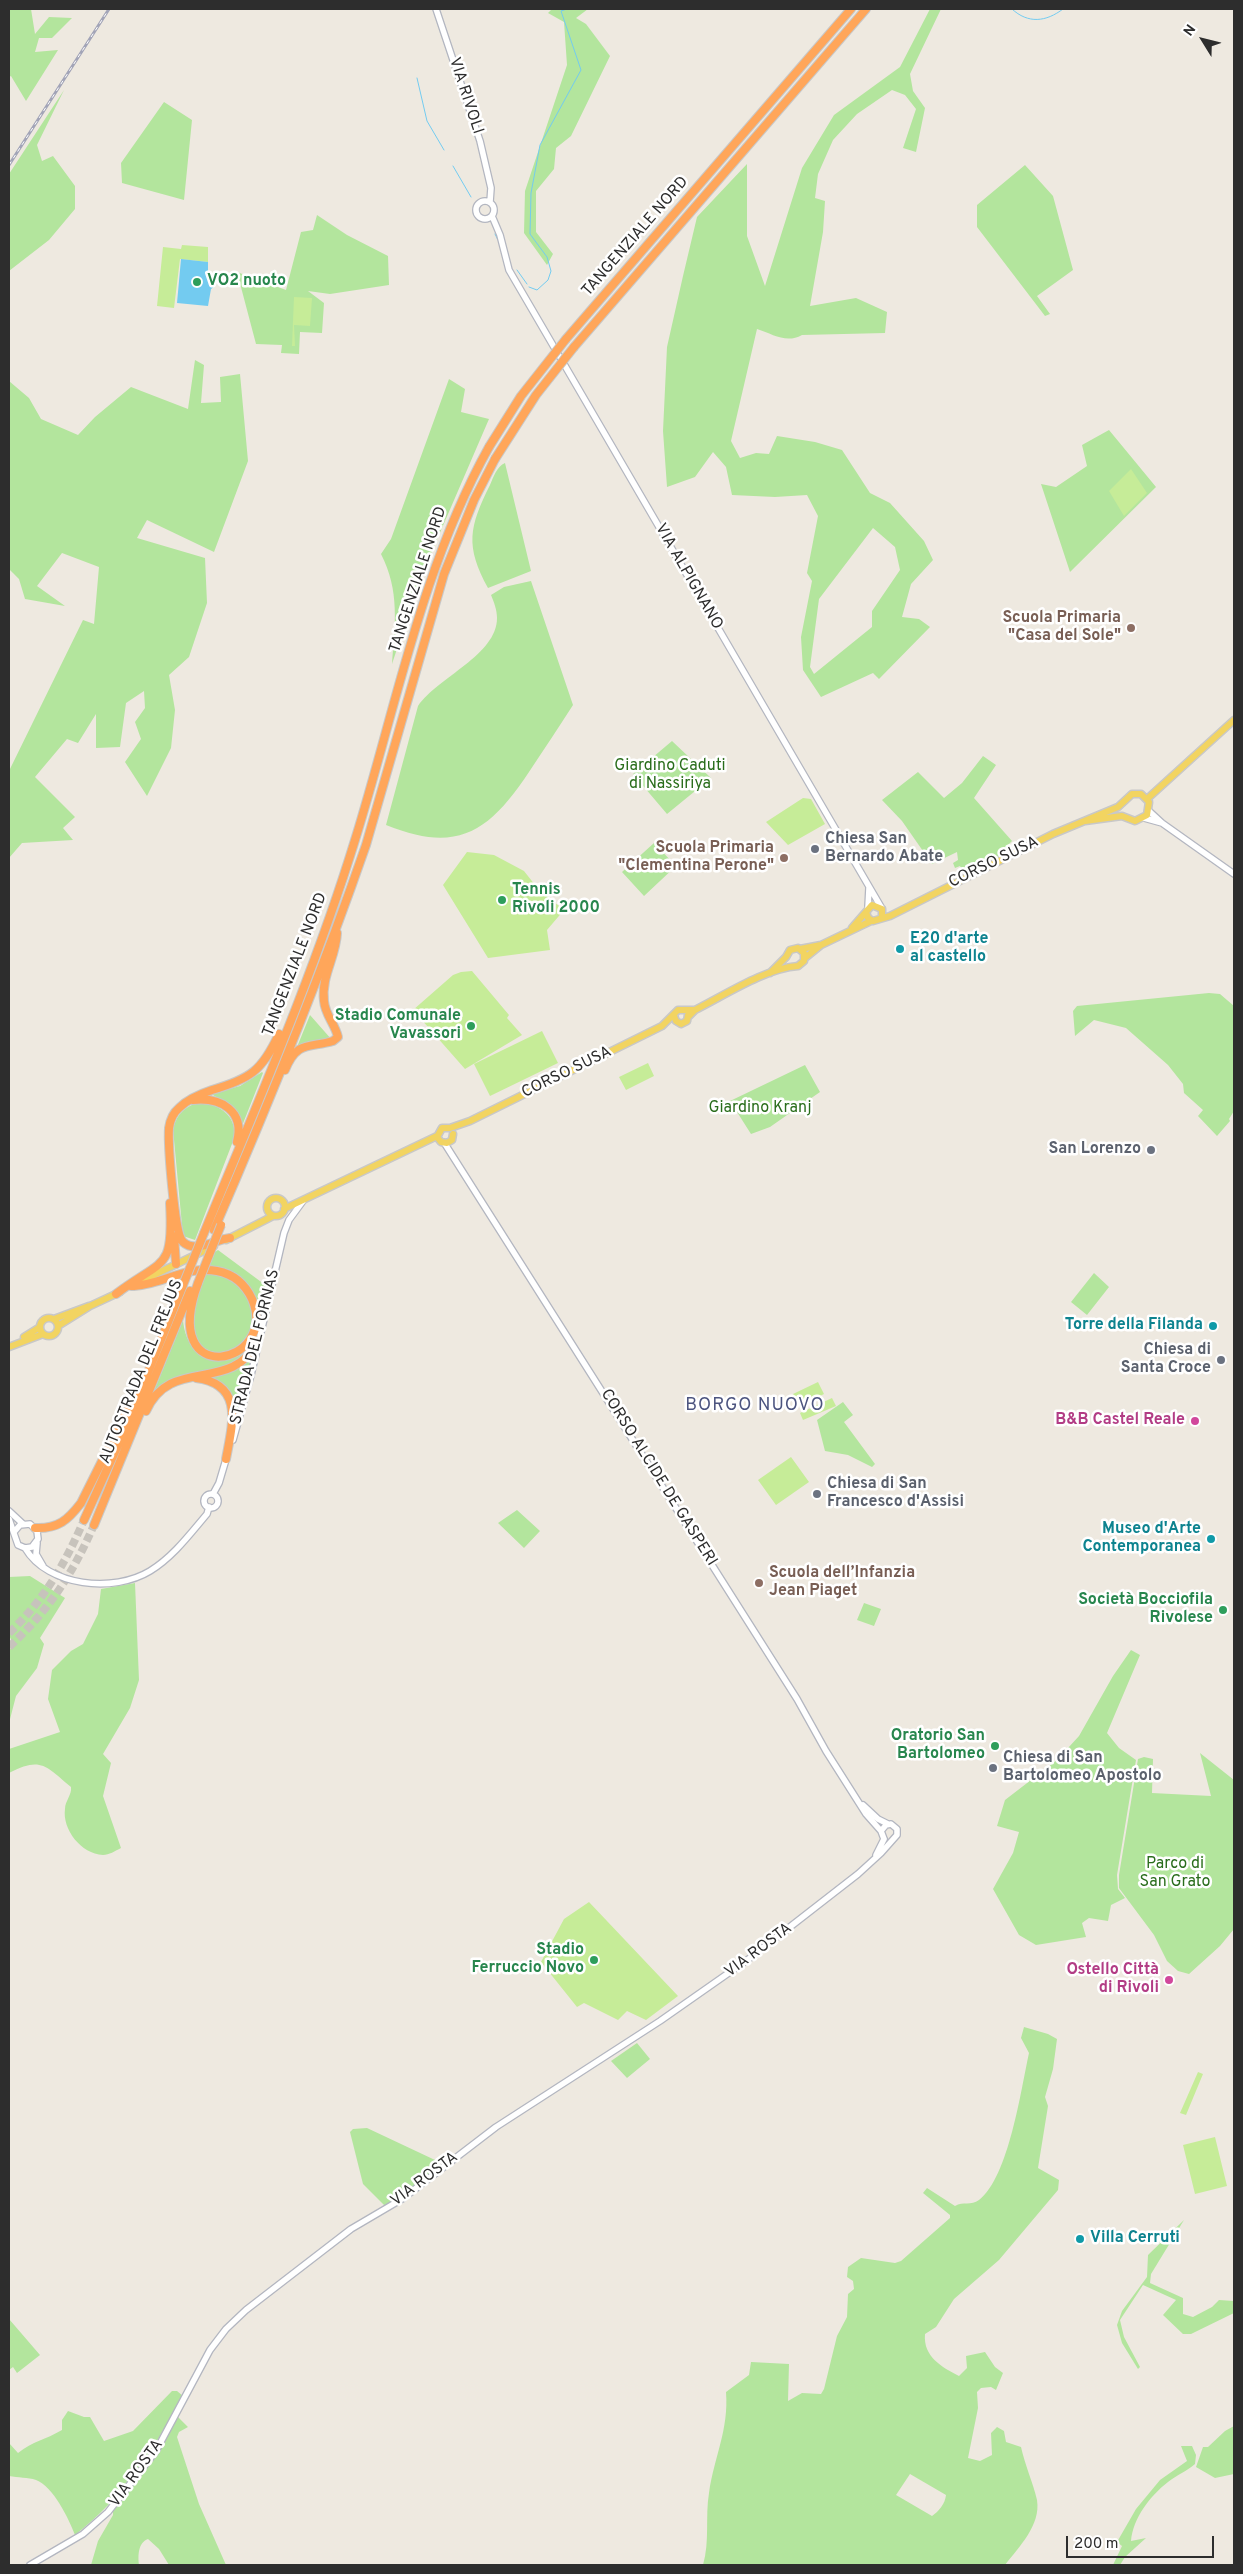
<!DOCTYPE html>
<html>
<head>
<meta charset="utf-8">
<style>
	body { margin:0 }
	#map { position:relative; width:1243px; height:2574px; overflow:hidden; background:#eee9e0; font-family:Overpass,sans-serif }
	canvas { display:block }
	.frame { position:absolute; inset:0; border:10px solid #2d2d2d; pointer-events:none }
	.north { position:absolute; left:1178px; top:15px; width:50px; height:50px; -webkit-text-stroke:4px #fff; paint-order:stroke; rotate:306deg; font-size:14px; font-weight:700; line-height:20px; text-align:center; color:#2d2d2d }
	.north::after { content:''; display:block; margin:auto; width:18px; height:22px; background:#2d2d2d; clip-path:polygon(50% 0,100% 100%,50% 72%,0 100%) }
	.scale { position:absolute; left:1066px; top:2536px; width:148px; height:22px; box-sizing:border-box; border:2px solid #2d2d2d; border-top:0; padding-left:6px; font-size:15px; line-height:18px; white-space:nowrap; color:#2d2d2d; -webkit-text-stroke:4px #fff; paint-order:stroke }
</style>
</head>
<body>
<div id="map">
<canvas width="1243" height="2574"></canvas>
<div class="frame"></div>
<div class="north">N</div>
<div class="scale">200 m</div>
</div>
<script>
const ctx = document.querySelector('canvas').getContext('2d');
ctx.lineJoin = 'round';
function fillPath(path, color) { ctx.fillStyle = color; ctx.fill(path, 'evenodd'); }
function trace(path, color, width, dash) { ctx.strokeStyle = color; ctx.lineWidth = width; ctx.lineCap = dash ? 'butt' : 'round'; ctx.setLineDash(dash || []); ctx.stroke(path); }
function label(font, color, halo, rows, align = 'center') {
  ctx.font = font + ' Overpass,sans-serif'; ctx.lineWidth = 5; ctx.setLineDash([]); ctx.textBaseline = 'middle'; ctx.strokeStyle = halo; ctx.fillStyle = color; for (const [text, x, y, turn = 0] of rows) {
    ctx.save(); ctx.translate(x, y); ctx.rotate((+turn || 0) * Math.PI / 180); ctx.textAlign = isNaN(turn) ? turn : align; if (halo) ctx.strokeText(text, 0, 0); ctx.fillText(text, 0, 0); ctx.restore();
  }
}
fillPath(new Path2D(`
	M9,9H31L35,34L49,17L72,18L52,38H39L35,52L58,50L26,101L11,76L9,77Z
	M552,9H588L576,18L586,24L610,56L571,136L556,148L554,169L536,191V232L553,254L547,265L524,233L525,191L567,65L564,22L548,13Z
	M930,9H941L910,74L913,91L925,108L916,152L903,148L916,109L905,95L892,90L857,114L833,140L818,174L815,198L825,201L823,232L810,306L856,298L887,312L885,333L802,335C786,344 773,334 757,329L731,441L740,458L756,453L769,454L777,436L815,442L842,450L870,493L890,503L924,541L933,560L911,584L902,617L919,619L930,627L879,679L873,673L821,697L803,670L801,637L812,581L807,573L818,516L807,495L775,497L732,495L726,467L713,452L695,477L667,487L663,431L667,347L683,276L697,217L747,164V236L765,286L802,168L834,115L900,67ZM873,528L895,547L900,570L872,611V627L814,674L810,667L819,599Z
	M64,90L37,145L42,161L53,156L75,186V209L49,240L9,271V174Z
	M164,102L192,120L184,200L122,183L121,163Z
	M1025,165L1053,196L1073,270L1037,296L1050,314L1045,316L977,227V205Z
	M317,215L347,235L388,256L389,285L330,294L308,291L324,303L322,333L300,332L299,354L281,353L282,345L256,344L237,272L286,290L301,232L313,230Z
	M195,360L204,365L201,403L221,402L220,377L240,374L248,461L214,552L147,520L137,538L205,558L207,603L189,657L169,675L175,710L171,748L147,796L125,762L141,739L135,722L145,708L144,691L126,703L120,747L96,748V714L78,743L67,739L35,777L75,817L63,828L73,840L22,843L9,858V771L83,620L94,624L99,567L62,553L37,586L65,606L25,599L19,579L9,569V381L29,398L41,419L78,435L95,417L131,387L188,409Z
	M449,379L465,389L461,412L489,419L420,579L392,664C395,624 400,591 381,554L391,539Z
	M1109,430L1156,487L1070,572L1041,484L1056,487L1087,466L1082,445Z
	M505,463L531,571L488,588C465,546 469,527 490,485C493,478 497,466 505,463Z
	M531,581L573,705C559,727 544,749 529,772C489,832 458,854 386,825L418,706C438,677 497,655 497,618C497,610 494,602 491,595L504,587Z
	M672,741L711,778L667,814L633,774Z
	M983,756L996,765L974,798L1012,841L1008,845L1011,850L964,873L960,866L955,868L953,863L958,860L957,852L932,864L902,821L882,800L918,772L944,798L962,783Z
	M654,843L676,866L644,896L622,872Z
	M1209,993L1220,994L1234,1006V1111L1229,1119L1230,1121L1217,1136L1198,1116L1203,1110L1184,1093L1183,1084L1168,1065L1126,1028L1094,1020L1075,1036L1073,1011L1077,1006Z
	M310,1015L332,1040L309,1041L297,1047Z
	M805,1065L820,1092L770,1127L751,1134L730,1101Z
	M262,1072L263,1073L242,1126C237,1110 226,1102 211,1094L240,1086Z
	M202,1102C221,1106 235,1115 235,1136L195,1240L183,1236L173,1129C177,1113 186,1105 202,1102Z
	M218,1250L268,1287L260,1318C257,1289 239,1269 209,1267L215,1252Z
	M1094,1273L1109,1287L1087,1315L1071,1302Z
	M206,1274C221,1274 236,1280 245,1294C276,1348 199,1377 191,1325C189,1309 200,1289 206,1274Z
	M183,1320C186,1357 218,1374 248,1349C234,1373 201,1369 178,1377C169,1380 162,1385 154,1391Z
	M252,1358L237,1413L230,1394L207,1377L238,1369Z
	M843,1402L853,1415L844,1422L875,1464L872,1467L848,1455L825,1451L817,1420Z
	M517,1510L540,1531L524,1548L498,1523Z
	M30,1576L65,1598L40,1638L44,1644L37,1668L16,1696L9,1723V1650L14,1646L9,1635V1577Z
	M135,1583L139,1680L130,1708L103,1754L111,1763L103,1796L121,1848C115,1851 109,1855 103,1855C81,1854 62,1829 65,1809C65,1801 72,1795 71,1787C46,1766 41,1756 9,1773V1749L60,1732L48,1699L52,1670L71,1651L83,1644L98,1614L101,1589Z
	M864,1603L881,1609L874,1626L857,1620Z
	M1131,1650L1140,1655L1107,1733L1119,1748L1136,1760L1117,1875L1118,1889L1125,1898L1111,1905L1108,1921L1089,1918L1082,1923L1086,1937L1036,1945L1019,1935L993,1889L1013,1853L1019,1832L997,1826L1005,1800L1057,1760L1079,1736L1113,1676Z
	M1200,1753L1234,1780V1929L1220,1946L1189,1974L1178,1971L1167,1961L1154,1935L1119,1888V1875L1138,1759L1144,1757L1153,1759L1152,1793L1211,1796Z
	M1024,2027L1048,2034L1057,2039L1053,2069L1045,2097L1048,2106L1038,2168L1059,2180L1058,2190L999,2260L954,2299L936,2327L925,2334C923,2357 942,2367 959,2376L967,2368L966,2356L985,2352L995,2367L1003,2373L996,2390L991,2387L981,2388L977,2392L978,2408L968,2458L980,2461L992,2455L991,2433L997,2427L1004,2431L1006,2442L1021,2447C1025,2465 1033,2483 1037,2500C1041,2525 1019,2547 1005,2565H703C710,2541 705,2517 709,2493C714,2457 729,2430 726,2392L749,2375L751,2362L789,2364L788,2401L802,2393L821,2394L824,2389L837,2336L847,2317L848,2294L854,2289L853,2281L847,2277L848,2267L861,2258L895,2263L901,2261L950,2218V2215L923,2193L927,2188L955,2206C963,2201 971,2206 979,2200C1009,2177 1021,2089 1029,2053L1021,2038ZM910,2474L946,2495C945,2504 939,2511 932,2516L896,2495Z
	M637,2043L650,2059L627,2078L611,2061Z
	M367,2128L435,2160L443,2168L387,2208L363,2184L350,2132L353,2129Z
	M1184,2220L1151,2274L1150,2283L1183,2298V2314L1193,2317L1212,2307L1219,2300L1234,2301V2313L1191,2334H1183L1163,2315L1176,2300L1143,2285L1120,2320L1124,2337L1140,2367L1138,2369L1122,2343L1117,2325L1122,2311L1147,2277L1148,2255Z
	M9,2319L40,2355L17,2373L13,2367L9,2370Z
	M172,2391H177L183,2396C155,2448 122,2499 75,2535C69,2519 53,2486 36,2480C28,2477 18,2478 9,2476V2443L18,2453C33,2441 45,2440 62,2430V2420L68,2411L84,2417H90L104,2441L133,2431Z
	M178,2417L188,2427L179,2432L177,2437L199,2504L226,2565H169L159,2549L148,2539C138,2543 138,2555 139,2565H91L98,2541L113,2515V2511L158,2453Z
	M1234,2426V2474L1215,2478L1196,2467L1203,2447H1208L1225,2431Z
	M1181,2446H1192L1196,2455L1195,2464C1187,2471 1177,2475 1168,2482C1150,2496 1133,2518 1131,2541L1146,2538L1125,2557L1120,2565H1113L1122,2546L1117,2542L1136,2509L1160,2480L1187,2461Z`), '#b3e59d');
fillPath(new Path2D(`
	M182,245L208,247V262L180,259L174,308L157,306L163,247L181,249Z
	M294,297L312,298L310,326L294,325L295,346H292Z
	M1131,469L1147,493L1124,516L1109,491Z
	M803,798L811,799L825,824L788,845L766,822Z
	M467,852L494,855L524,871L539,890L564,910L547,930L550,950L488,958L443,885Z
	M472,971L509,1015L507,1018L522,1035L465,1069L413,1010L453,975L461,972Z
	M542,1031L558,1063L490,1096L474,1064Z
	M648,1063L654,1076L626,1090L619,1077Z
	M818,1382L824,1394L799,1406L793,1394Z
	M832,1398L836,1406L803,1420L800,1413Z
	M791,1457L809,1482L776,1505L758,1480Z
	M589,1902L678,1996L646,2020L627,2011L618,2020L584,2003L577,2007L541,1962L564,1919Z
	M1198,2072L1203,2074L1186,2115L1180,2113Z
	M1215,2137L1227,2186L1195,2194L1183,2145Z`), '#c6ec98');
fillPath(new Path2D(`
	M181,259L208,262V276L215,286L211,289L208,306L177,303Z`), '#73cbf0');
trace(new Path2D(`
	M1012,9C1028,24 1046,22 1063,9
	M417,78L427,121L444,150
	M453,166L471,197
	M495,234L498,240
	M517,270L527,284
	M529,287L537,290L548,280L551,271L547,257L530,234L531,193L540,145L581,70L561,11L567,9`), '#73cbf0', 1);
trace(new Path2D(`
	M9,1633C44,1600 65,1564 84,1520
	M9,1647C49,1610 72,1575 94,1525`), '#c7c3bc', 8, [8, 4]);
const secondary = new Path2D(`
	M436,9L480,141L491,188L490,202
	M476 210a9 9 0 1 1 18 0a9 9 0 1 1-18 0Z
	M492,216L500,235L509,270L881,907
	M1149,811L1162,823L1234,874
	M1144,818L1162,823
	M868,907L869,888
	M445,1144L797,1699L826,1751L866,1814L881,1831L884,1839
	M233,1440L251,1375L284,1233L289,1220L303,1201
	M213,1494L219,1483L227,1456
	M204 1501a7 7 0 1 1 14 0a7 7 0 1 1-14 0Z
	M9,1511L23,1524
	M9,1519L18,1545L25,1548L32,1547L38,1539L37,1531L30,1524L20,1525L14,1532
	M37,1543L36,1554L43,1566
	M25,1548C48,1587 114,1593 150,1571C173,1557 190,1534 207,1514L209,1507
	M863,1805L878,1819L888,1824
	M876,1855L884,1839
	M30,2565L83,2534L108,2512L156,2451L210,2350L226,2329L246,2310L351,2229L402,2199L496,2127L660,2021L750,1958L858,1874L881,1853L897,1835V1829L891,1824L886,1825L881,1831`);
const primary = new Path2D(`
	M1147,799L1234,720
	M866,912L868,918L873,921L890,916L1053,834L1118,807L1132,794H1141L1149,802L1147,815L1135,821L1122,816L1085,821
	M852,928L872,905L882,909V917
	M800,949L821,945
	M805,958L821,945L871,921
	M674,1016L676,1021L681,1024L687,1021L688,1015
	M688,1017L695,1010C725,995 766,968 798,966L804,961V953L798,948L790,950L786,957L770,973
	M453,1134L452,1140L447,1143L441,1142L437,1137L442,1128H450L470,1121L662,1026L678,1010H695
	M267 1207a9 9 0 1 1 18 0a9 9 0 1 1-18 0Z
	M284,1209L437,1136
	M226,1240L273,1216
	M133,1285L214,1246
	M40 1327a9 9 0 1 1 18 0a9 9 0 1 1-18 0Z
	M54,1319L89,1306
	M58,1326L90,1306L120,1292
	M24,1337L40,1327
	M9,1347L43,1334`);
const highway = new Path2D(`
	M566,339L851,9
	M574,347L866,9
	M285,1070C297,1040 310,1048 333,1041L338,1037C335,1024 325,1015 324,1001C321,976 336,957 337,933
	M193,1100C221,1097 245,1111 237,1142
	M214,1230C269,1103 321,975 366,845L444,574L474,500L495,459
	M204,1233C257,1104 314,974 355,840C396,708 421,569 489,447
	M174,1236L176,1264
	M230,1238C216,1239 196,1254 183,1242C174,1234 168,1143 169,1128C170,1121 173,1113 179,1108C188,1099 200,1094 212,1090C250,1079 262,1071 279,1034
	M131,1286C159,1286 186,1265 217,1271C233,1274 245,1284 252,1299C280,1365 158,1392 198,1283
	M116,1294C163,1258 174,1272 170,1203
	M196,1378C245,1384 232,1426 226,1459
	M146,1411C171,1355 231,1395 258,1341
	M84,1520L124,1432L183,1285
	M94,1525L190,1291
	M35,1528C58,1529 68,1520 81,1503L127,1411`);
trace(secondary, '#b3b6c0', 8);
trace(primary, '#c8c8c8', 9);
trace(highway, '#c8c8c8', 10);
trace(secondary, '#fff', 5.5);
trace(primary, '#f2d461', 6);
trace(highway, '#ffa65a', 8);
const rail = new Path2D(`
	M9,165L109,9`);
trace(rail, '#a2a4b7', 3);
trace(rail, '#fff', 1, [4]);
const highwayBridge = new Path2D(`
	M489,447L521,396L566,339
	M495,459L536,395L574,347
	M198,1283L221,1225
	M183,1285L204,1233`);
trace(highwayBridge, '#c8c8c8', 10, []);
trace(highwayBridge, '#ffa65a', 8);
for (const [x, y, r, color] of [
	[197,282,5,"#2e9e5b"],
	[1131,628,5,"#8d6e63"],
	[815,849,5,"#6b7280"],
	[784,858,5,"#8d6e63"],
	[502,900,5,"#2e9e5b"],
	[900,949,5,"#0f9aa8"],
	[471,1026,5,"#2e9e5b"],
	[1151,1150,5,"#6b7280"],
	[1213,1326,5,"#0f9aa8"],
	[1221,1360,5,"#6b7280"],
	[1195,1421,5,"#d1479c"],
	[817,1494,5,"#6b7280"],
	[1211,1539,5,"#0f9aa8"],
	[759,1583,5,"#8d6e63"],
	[1223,1610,5,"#2e9e5b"],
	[995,1746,5,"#2e9e5b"],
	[993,1768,5,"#6b7280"],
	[594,1960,5,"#2e9e5b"],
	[1169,1980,5,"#d1479c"],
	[1080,2239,5,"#0f9aa8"]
]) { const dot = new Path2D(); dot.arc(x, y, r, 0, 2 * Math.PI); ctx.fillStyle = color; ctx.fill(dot); trace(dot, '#fff', 2); }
label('16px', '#2d2d2d', '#fff', [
	["VIA RIVOLI",465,96,72],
	["TANGENZIALE NORD",636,237,-49],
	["VIA ALPIGNANO",688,577,60],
	["TANGENZIALE NORD",419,580,-72],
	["CORSO SUSA",994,863,-26],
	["TANGENZIALE NORD",296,965,-69],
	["CORSO SUSA",567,1073,-26],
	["STRADA DEL FORNAS",256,1347,-76],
	["AUTOSTRADA DEL FREJUS",142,1372,-68],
	["CORSO ALCIDE DE GASPERI",658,1478,58],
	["VIA ROSTA",759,1951,-37],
	["VIA ROSTA",425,2180,-37],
	["VIA ROSTA",137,2474,-54]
]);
label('bold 16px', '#27864d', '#fff', [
	["VO2 nuoto",207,282,"left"],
	["Tennis",512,891,"left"],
	["Rivoli 2000",512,909,"left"],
	["Stadio Comunale",461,1017],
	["Vavassori",461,1035],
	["Società Bocciofila",1213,1601],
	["Rivolese",1213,1619],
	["Oratorio San",985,1737],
	["Bartolomeo",985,1755],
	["Stadio",584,1951],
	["Ferruccio Novo",584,1969]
], 'right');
label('bold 16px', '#785e54', '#fff', [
	["Scuola Primaria",1121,619],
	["\"Casa del Sole\"",1121,637],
	["Scuola Primaria",774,849],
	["\"Clementina Perone\"",774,867],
	["Scuola dell’Infanzia",769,1574,"left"],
	["Jean Piaget",769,1592,"left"]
], 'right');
label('16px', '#296d1b', '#fff', [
	["Giardino Caduti",670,767],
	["di Nassiriya",670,785],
	["Giardino Kranj",760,1109],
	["Parco di",1175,1865],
	["San Grato",1175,1883]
]);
label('bold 16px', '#5b616d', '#fff', [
	["Chiesa San",825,840],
	["Bernardo Abate",825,858],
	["San Lorenzo",1141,1150,"right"],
	["Chiesa di",1211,1351,"right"],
	["Santa Croce",1211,1369,"right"],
	["Chiesa di San",827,1485],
	["Francesco d'Assisi",827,1503],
	["Chiesa di San",1003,1759],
	["Bartolomeo Apostolo",1003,1777]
], 'left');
label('bold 16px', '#0d838f', '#fff', [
	["E20 d'arte",910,940],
	["al castello",910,958],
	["Torre della Filanda",1203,1326,"right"],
	["Museo d'Arte",1201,1530,"right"],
	["Contemporanea",1201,1548,"right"],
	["Villa Cerruti",1090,2239]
], 'left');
label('bold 16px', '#b23c85', '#fff', [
	["B&B Castel Reale",1185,1421],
	["Ostello Città",1159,1971],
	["di Rivoli",1159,1989]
], 'right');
ctx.letterSpacing = '1px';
label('18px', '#4c547f', '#fff', [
	["BORGO NUOVO",755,1406]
]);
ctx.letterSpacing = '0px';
</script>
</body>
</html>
